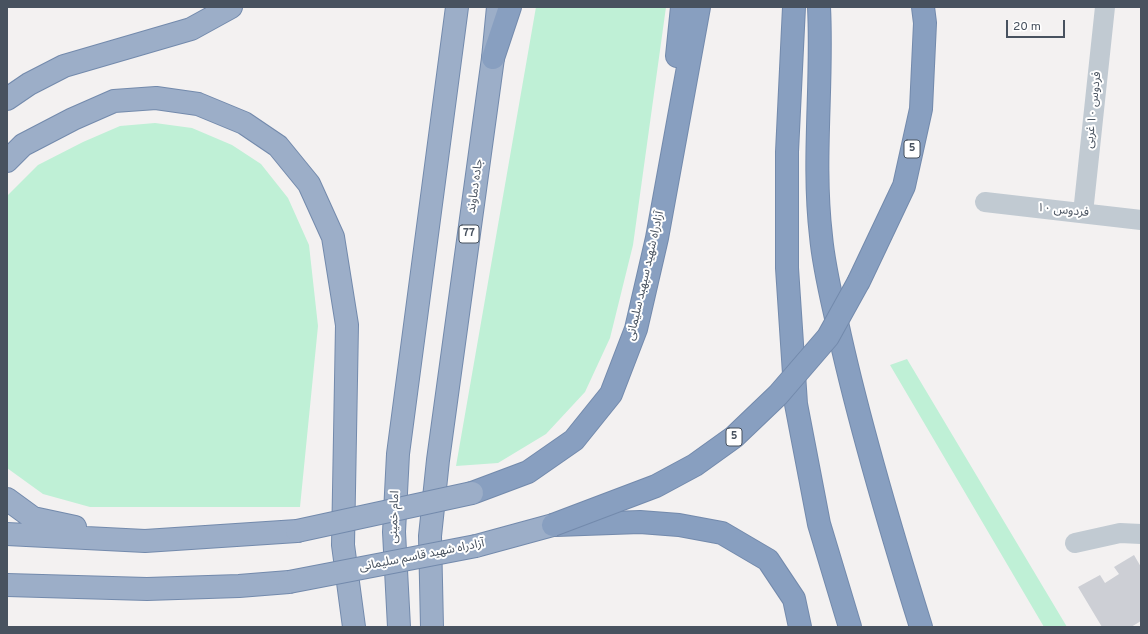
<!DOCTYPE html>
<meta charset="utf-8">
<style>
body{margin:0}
#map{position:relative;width:1148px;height:634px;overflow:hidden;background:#f3f1f1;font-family:Overpass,sans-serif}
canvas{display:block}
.frame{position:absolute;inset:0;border:8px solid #48525f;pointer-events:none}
.scale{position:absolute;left:1006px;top:20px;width:59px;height:18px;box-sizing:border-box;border:2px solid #48525f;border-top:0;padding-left:5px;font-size:12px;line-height:14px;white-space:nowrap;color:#48525f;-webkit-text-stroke:3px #fff;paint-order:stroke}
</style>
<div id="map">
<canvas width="1148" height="634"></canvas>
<div class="frame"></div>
<div class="scale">20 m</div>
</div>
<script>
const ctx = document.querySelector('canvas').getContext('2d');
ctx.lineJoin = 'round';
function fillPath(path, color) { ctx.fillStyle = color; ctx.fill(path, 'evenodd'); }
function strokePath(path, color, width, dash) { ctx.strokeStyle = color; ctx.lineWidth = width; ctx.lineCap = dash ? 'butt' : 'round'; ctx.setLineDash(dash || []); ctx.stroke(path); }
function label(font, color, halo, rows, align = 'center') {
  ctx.font = font + ' Overpass,"Noto Sans Arabic",sans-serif'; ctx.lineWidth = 4; ctx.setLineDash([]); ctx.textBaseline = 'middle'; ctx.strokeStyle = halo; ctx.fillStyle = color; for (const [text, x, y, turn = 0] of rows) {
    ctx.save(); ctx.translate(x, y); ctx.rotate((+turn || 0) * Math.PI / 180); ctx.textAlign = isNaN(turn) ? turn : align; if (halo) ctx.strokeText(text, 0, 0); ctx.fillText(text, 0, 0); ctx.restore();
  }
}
fillPath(new Path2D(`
 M536,7H666L633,245L610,338L585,392L546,434L498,463L456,466Z
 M155,123L192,128L232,145L261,164L288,198L309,245L318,326L300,507H90L43,494L7,468V196L38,165L83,142L120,126Z
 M907,359L1067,627H1044L890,365Z`), '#bff0d6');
fillPath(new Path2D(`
 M1134,555L1141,567V621L1131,627H1102L1078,587L1100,575L1105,583L1119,574L1114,567Z`), '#cdcfd5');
const trunk = new Path2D(`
 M7,99L29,84L64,66L191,29L231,7
 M7,161L23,145L73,119L114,101L156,98L198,104L244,123L278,146L309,184L333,237L347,325L343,545L354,627
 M7,499L33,518L75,527
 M7,534L145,541L297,531
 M476,546L553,525
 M7,585L147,589L239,586L289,582
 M399,627L394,532L398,454L457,7
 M432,627L430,536L438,460L493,58L498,7`);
const motorway = new Path2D(`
 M794,7L787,152V268L796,404L819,524L850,627
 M819,7C823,83 812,160 821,236C824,270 833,303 840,336C862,434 891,531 921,627
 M677,56L682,7
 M493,58L510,7
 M859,281L904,186L921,109L925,23L923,7
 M472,493L528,472L574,440L611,394L636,329L657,238L699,7
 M556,525L640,522L679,525L722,533L768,560L794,599L800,627`);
strokePath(trunk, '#738aac', 24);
strokePath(motorway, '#738aac', 24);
strokePath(new Path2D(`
 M985,202L1141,220
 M1083,213L1105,7
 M1075,543L1120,533L1141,534`), '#c1cad2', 20);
strokePath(trunk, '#9caec8', 22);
strokePath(motorway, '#889fc0', 22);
const trunkBridge = new Path2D(`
 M297,531L472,493
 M289,582L476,546`);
const motorwayBridge = new Path2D(`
 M553,525L656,486L695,465L734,437L778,395L828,337L859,281`);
strokePath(trunkBridge, '#738aac', 24, []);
strokePath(motorwayBridge, '#738aac', 24, []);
strokePath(trunkBridge, '#9caec8', 22);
strokePath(motorwayBridge, '#889fc0', 22);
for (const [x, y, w] of [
 [912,149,16],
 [469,234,20],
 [734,437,16]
]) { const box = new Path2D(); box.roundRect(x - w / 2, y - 9, w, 18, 3); ctx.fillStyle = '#fff'; ctx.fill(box); strokePath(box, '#48525f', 1); }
label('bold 11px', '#48525f', null, [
 ["5",912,149],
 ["77",469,234],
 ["5",734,437]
]);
label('12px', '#48525f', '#fff', [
 ["فردوس ۱۰ غربی",1094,110,-84],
 ["جاده دماوند",476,186,-82],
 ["فردوس ۱۰",1063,211,6],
 ["آزادراه شهید سپهبد سلیمانی",646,276,-77],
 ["امام خمینی",395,517,-88],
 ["آزادراه شهید قاسم سلیمانی",422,556,-11]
]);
</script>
